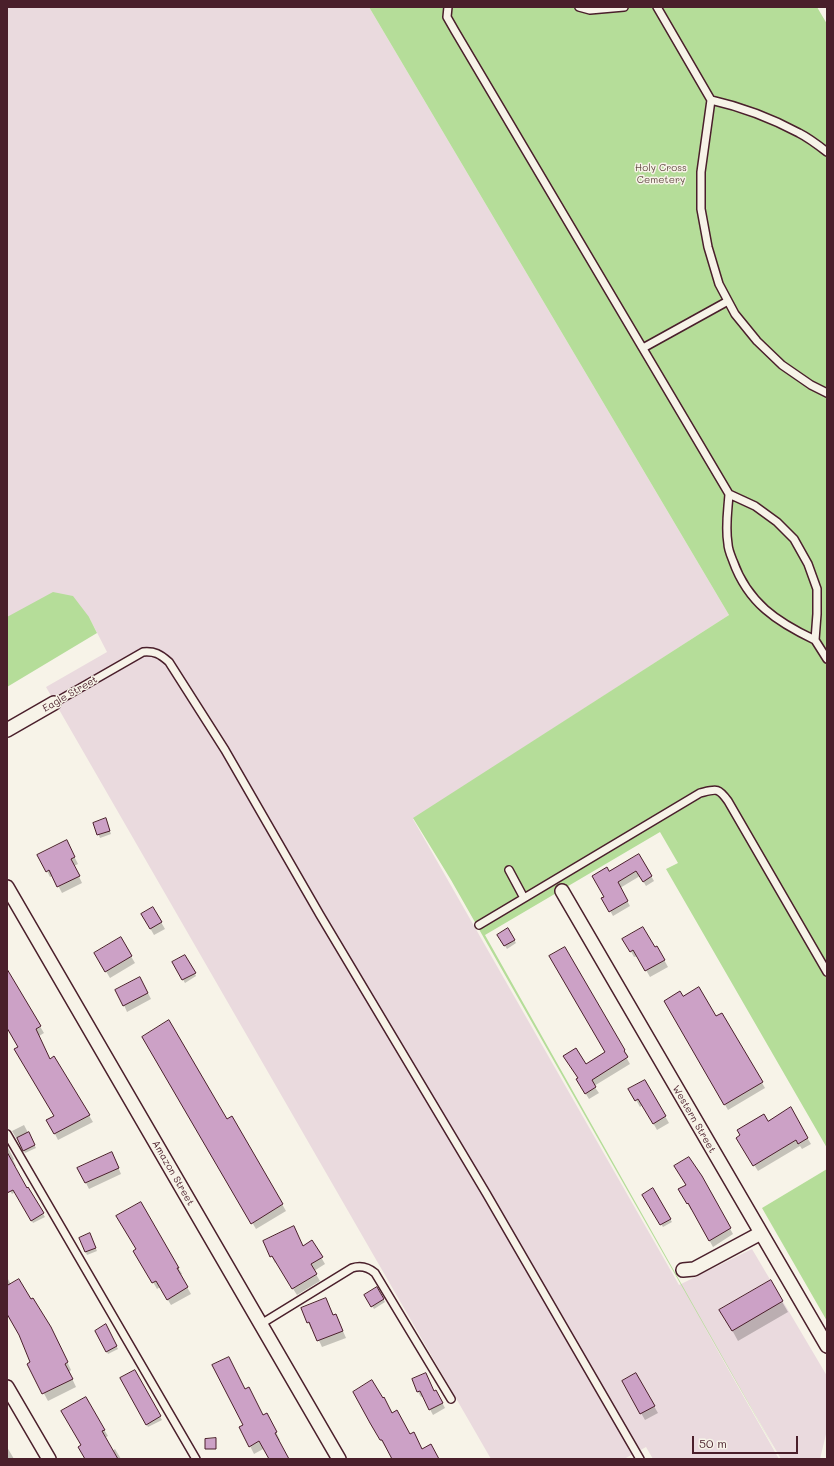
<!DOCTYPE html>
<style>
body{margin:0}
#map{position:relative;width:834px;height:1466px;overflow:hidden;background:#f7f3e8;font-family:Mali,sans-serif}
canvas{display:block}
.frame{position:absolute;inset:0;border:8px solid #4a1f2b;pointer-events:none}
.scale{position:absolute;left:692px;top:1436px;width:106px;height:18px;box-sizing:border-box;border:2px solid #4a1f2b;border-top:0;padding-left:5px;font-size:12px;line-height:14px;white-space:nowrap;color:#4a1f2b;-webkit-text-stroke:3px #f7f3e8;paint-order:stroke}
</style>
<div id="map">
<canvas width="834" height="1466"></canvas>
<div class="frame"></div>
<div class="scale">50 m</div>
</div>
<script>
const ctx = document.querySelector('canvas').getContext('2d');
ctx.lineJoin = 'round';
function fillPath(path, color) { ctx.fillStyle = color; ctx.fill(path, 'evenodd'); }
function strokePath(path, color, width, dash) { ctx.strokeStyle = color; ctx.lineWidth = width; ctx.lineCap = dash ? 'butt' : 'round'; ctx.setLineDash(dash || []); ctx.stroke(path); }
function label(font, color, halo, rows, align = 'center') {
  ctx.font = font + ' Mali,sans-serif'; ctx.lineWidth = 3; ctx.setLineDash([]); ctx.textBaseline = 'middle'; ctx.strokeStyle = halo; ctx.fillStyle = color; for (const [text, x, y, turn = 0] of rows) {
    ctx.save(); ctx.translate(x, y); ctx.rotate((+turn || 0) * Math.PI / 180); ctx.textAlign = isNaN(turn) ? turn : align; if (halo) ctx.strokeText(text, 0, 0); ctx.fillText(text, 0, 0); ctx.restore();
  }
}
fillPath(new Path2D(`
 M7,7H369L729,615L413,819L679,1285L752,1249L827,1376V1430L820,1459H781L702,1323L779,1459H653L646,1447L624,1459H491L46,687L107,652L89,617H7Z`), '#eadade');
fillPath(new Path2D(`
 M369,7H817L827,24V1148L666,869L678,863L660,832L485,935L780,1459L451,880L413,818L729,615Z
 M53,592L73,596L89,617L97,633L7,687V617Z
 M827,1169V1321L762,1208Z`), '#b5dd99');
fillPath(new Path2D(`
 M107,823L111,834L100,838L94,824Z
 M70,848L78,864L74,866L82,883L62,893L53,876L50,877L47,871Z
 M639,855L654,881L646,886L640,876L620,888L630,906L613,916L603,898L605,897L609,873Z
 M153,908L165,929L154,935L142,914Z
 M508,929L516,943L507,949L498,935Z
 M120,938L135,963L110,978L95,953Z
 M624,939L654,948L657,947L668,967L650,977L638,956L634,957Z
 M564,948L628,1056L626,1057L630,1064L594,1086L599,1093L589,1099L581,1086L586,1066L606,1053Z
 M185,956L196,976L185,983L173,963Z
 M7,976L11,978L44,1033L39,1036L50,1060L54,1057L93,1122L58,1140L48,1120L55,1116L7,1026Z
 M144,985L151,999L127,1012L124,1005Z
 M682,998L716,1018L722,1014L765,1088L728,1110L665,1001Z
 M143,1037L227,1120L232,1117L286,1211L256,1229Z
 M645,1081L669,1123L657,1130L643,1105L640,1107L630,1089Z
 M790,1109L811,1144L802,1149L800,1146L758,1171L737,1138L768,1122Z
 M24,1125L36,1148L25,1153L12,1131Z
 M7,1146L14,1159L13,1160L16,1166L14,1167L45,1217L33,1223L15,1192L12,1194L7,1185Z
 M115,1160L121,1174L89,1189L86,1183Z
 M701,1176L733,1234L713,1247L692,1209L691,1210L680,1190Z
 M652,1190L672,1222L663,1227L643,1195Z
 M140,1203L182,1274L180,1275L191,1294L171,1305L160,1287L157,1289L135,1251L137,1250Z
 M91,1237L97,1251L87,1255L80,1239Z
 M264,1241L303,1247L312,1242L325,1264L314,1271L320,1281L297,1295L276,1262L275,1263Z
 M7,1277L11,1285L30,1300L55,1336L71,1370L69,1372L76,1387L48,1401L28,1364L32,1362L21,1336L8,1315L7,1316Z
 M770,1281L788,1312L738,1341L721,1310Z
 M377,1288L385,1302L374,1309L365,1295Z
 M326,1299L334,1316L336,1315L339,1322L346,1338L322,1347L313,1328L311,1329L308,1322Z
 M106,1326L118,1349L108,1354L96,1331Z
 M135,1371L162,1420L148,1427L121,1378Z
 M636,1375L658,1413L645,1420L623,1381Z
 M413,1380L434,1392L436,1391L445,1408L433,1415L423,1396L421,1397L418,1392Z
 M245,1390L263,1416L271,1422L280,1440L278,1441L287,1459H270L265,1448L254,1454L250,1446L244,1426Z
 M85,1399L108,1436L104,1438L112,1451L115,1449L121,1459H86L83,1446Z
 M370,1423L410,1435L422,1450L438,1459H393Z
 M7,1447L14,1459H7Z`), '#0003');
const building = new Path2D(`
 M106,818L110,831L97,835L93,823Z
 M67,840L75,857L71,859L80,876L57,887L49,870L46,872L37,855Z
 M639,854L652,876L643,882L636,871L618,882L628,901L609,912L601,898L604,897L592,876L607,867L609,871Z
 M153,907L162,922L150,929L141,914Z
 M643,927L655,947L657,946L665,960L645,971L633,950L630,952L622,939Z
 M508,928L515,940L504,946L497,935Z
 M121,937L132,956L105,972L94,953Z
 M565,947L625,1050L624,1051L628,1057L592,1080L596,1087L585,1094L576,1079L578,1078L563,1056L576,1048L586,1064L605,1052L549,956Z
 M185,955L196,973L182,980L172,962Z
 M7,969L41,1026L36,1029L50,1059L54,1056L90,1115L54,1134L46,1120L54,1116L14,1049L18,1047L7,1028Z
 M140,977L148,993L123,1006L115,990Z
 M699,987L716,1016L722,1013L763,1082L724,1105L664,1001L680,991L683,996Z
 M169,1020L227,1119L232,1116L283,1204L251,1224L142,1037Z
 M645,1080L666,1116L653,1124L638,1099L635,1101L628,1089Z
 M791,1107L808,1138L798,1144L796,1140L753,1166L736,1138L740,1135L737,1130L764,1114L768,1121Z
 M29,1132L35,1145L23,1151L17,1138Z
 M7,1152L27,1188L28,1187L44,1213L31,1221L13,1190L7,1193Z
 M112,1152L119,1168L85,1183L77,1168Z
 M689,1157L702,1176L731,1228L709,1241L688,1203L687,1204L678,1189L686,1185L674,1166Z
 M653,1188L671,1219L660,1225L642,1195Z
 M141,1202L179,1268H177L188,1287L167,1300L156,1281L152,1283L133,1251L136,1249L116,1216Z
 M294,1226L303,1246L312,1240L323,1257L311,1264L317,1274L292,1289L272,1256L270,1257L263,1241Z
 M90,1233L96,1248L85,1252L79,1238Z
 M19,1279L31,1299L33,1298L51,1327L68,1362L65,1364L73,1379L42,1394L27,1364L30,1362L19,1335L7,1314V1286Z
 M771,1280L783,1301L732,1331L719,1310Z
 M377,1287L384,1299L371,1307L364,1295Z
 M326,1298L333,1315L336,1314L343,1331L317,1341L309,1322L307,1323L301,1308Z
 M106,1324L117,1346L106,1352L95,1331Z
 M229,1357L245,1389L249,1387L263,1415L267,1413L277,1432L275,1433L289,1459H269L259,1441L249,1447L239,1427L243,1425L212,1365Z
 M135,1370L161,1416L146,1425L120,1378Z
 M426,1373L434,1391L436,1390L443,1403L429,1410L420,1391L417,1392L412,1379Z
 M636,1373L655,1406L640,1414L622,1381Z
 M372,1380L383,1398L384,1397L392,1413L397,1410L410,1434L414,1432L422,1449L431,1444L439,1459H392L382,1440H380L370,1423L353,1392Z
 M86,1397L105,1430L102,1431L118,1459H85L78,1447L81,1445L61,1411Z
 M216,1438V1449H205V1439Z`);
fillPath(building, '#cca1c6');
strokePath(building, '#4a1f2b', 1);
const lane = new Path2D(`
 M448,7L447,17L455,31L729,494L755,506L777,522L794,539L808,564L817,589V614L815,640L827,659
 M579,7L590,10L624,7
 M657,7L711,100L701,172V209L708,247L719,284L735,314L757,341L782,365L811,385L827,393
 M711,100C742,107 771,118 799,133C809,138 818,145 827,152
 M643,348L728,301
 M729,494C728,510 725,527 728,544C728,549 731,556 733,561C748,603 777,622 815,640
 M54,703L143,652C155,651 160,654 169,662L225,750L320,915L486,1193L640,1459
 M509,870L524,898
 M479,925L700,793C716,789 718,787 728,801L827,972
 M7,1134L196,1459
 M261,1324L352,1268C361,1265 368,1267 375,1273L451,1399`);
const street = new Path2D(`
 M7,730L54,703
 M7,887L339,1459
 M562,891L827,1346
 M683,1270L694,1269L761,1233
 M7,1387L49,1459`);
strokePath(lane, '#4a1f2b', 10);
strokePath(street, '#4a1f2b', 16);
strokePath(lane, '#f7f3e8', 7);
strokePath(street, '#f7f3e8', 13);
label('10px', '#654e46', '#f7f3e8', [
 ["Holy Cross",661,168],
 ["Cemetery",661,180]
]);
label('10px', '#4a1f2b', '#f7f3e8', [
 ["Eagle Street",70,694,-30],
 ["Western Street",694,1119,60],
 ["Amazon Street",173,1173,60]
]);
</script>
